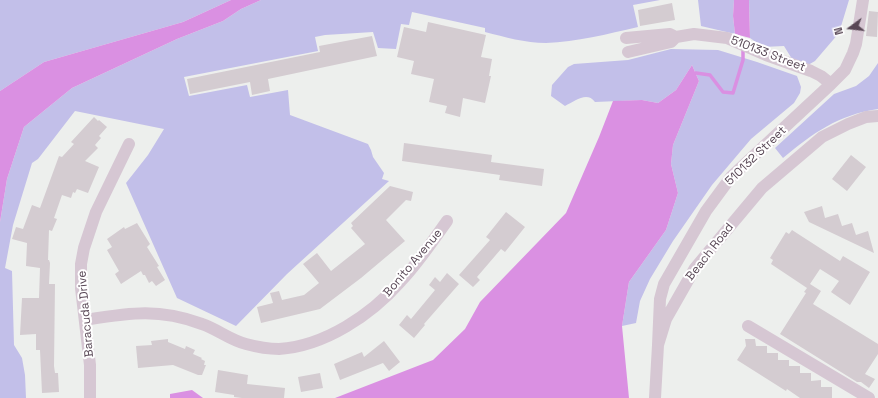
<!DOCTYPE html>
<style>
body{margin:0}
#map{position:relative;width:878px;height:398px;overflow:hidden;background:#edefed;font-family:"Space Grotesk",sans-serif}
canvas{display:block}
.north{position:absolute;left:830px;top:8px;width:40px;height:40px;-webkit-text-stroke:3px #fff;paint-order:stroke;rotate:255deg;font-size:11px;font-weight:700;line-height:16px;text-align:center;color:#584755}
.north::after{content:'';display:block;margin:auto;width:14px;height:18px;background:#584755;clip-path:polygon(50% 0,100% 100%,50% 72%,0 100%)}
</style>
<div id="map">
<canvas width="878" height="398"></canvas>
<div class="north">N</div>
</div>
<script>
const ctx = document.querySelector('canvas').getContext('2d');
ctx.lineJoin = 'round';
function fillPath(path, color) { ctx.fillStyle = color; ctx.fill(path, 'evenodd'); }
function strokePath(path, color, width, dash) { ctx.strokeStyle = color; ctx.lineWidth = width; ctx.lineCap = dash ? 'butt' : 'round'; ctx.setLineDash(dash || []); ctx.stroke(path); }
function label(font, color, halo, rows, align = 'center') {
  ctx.font = font + ' "Space Grotesk",sans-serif'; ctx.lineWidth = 4; ctx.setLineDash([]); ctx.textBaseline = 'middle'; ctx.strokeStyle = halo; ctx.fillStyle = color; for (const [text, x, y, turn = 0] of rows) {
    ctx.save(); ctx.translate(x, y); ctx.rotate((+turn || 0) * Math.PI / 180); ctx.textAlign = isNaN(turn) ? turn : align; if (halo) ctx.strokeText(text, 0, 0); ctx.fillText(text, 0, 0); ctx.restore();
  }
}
fillPath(new Path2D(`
 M0,0H231L183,22L44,62L0,91Z
 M261,0H660L633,5L638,27C607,34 577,42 546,43C525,43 505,37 485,32V28L412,12L409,25L401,24L396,49L378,48L373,32L325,35L315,37L318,51L184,77L189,96L247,85L250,97L288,90L290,115L368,144L371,150L373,157L384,173L382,179L389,181L287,274L236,326L177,298L126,183L148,155L164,129L75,111L38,159L32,163L13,225L5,268L12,271L14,345L22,358L25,375L26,398H0V222L7,179L24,127L72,88L177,39L223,21L241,9Z
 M698,0H734L733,16L735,34L701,26Z
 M749,0H849L839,33L815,61L808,65L792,59L784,46L763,47L750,38Z
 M671,49L718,50L757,62L797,76L801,87L800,93L794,103L751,139L712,185L673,241L650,279L640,301L636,323L622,326L629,282L666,230L678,193L671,164L673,145L699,81L692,65L676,90L658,103L642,100L595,102C587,91 575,101 565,106L551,96L552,85L568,67L574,64L628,60Z
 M878,63V109C838,115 813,133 783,158L775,148L834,94L856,86L869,76Z`), '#c2bfe9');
fillPath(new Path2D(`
 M231,0H261L241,9L223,21L177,39L72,88L24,127L7,179L0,222V91L44,62L183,22Z
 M734,0H749L750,38L735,34L733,16Z
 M692,65L699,81L673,145L671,164L678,193L666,230L629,282L622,326L629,398H335L433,360L465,329L480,302L566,213L599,137L613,101L642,100L658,103L676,90Z
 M192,390L203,398H170V394Z`), '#da90e2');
strokePath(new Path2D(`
 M696,73L710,75L723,92L733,93L743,60V48`), '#da90e2', 3.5);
fillPath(new Path2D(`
 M672,3L675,20L640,26L638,10Z
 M869,11L878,12L877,37L866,36Z
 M428,22L486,35L481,57L492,59L489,76H491L485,103L463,98L460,117L445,113L447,106L429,102L434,79L411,74L414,61L397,57L404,27L426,32Z
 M372,36L377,56L268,79L270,91L252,95L250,82L190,94L187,79L320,52L319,46Z
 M94,117L98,121L99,120L107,127L99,136L101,138L95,145L98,148L85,161L99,167L88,193L77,189L75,193L73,192L71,198L62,195L54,218L57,219L52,231L49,230L48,260H49L50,263L49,284H55L54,366L55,373H58L59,392L42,393L40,350H36V334L20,335L22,298H39L40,268L26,266L27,243L12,239L16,227L23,229L32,205L40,208L59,156L62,157L74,144L71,142Z
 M404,143L492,155L491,162L544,169L542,186L499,180L500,175L402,161Z
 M851,155L866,167L847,191L832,179Z
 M390,186L413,192L411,201L406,200L386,220L405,241L361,278L320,309L261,323L257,307L273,303L270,293L279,291L282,300L304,295L319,283L303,264L317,253L331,271L365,244L351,228L353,226L351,223Z
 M822,206L825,218L838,214L842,226L852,223L856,235L868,231L874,253L809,222L804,212Z
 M506,212L525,227L505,252L501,249L477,277L480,280L473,287L459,275L490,240L486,237Z
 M137,223L150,244L147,247L159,266L157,267L165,280L156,286L152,281L149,283L145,275H143L141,271L121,284L115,274L119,271L107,250L112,247L107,239L124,227L125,229Z
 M792,230L840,261L843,256L870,272L850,305L831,292L839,281L820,269L810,284L821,291L813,304L878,344V354L865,374L875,379L869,388L861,382H857L780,334L806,293L804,292L807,288L771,264L773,260L770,258L786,232L789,234Z
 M447,273L459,284L424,324L425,325L414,338L399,325L407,315L411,319L435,290L429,285L435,277L440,282Z
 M168,339V342L185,349L186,346L195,350L193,354L202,358L201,359L205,361L204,365H206L202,375H198L173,365L138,368L136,346L152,345L151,341Z
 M745,339H755L756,346H767V353H778V360H789V366H800V373H811V381L821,380V387H832V398H800L787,389L786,391L737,360L746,346Z
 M384,341L400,362L389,371L383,363L340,380L334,364L362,352L364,357Z
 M218,370L248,375L247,384L285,388L284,398H242L234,397V395L215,392Z
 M320,373L323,388L301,392L298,377Z`), '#d4ccd1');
strokePath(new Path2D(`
 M626,38L670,34L676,37L694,34L727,38L766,55L811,71L821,76L831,84
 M628,52L671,42L676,37
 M85,320C130,313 158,308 202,324C217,329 230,340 246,344C257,347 268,349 279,349C325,346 371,315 401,281C418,263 432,242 447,221
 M748,326L869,398
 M658,345L660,299L664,284L706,211L731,177L831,84L845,70L853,53L856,44L863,0
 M90,398V365L81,288V264L84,248L96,212L129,144
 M655,398L658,345L666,319L695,268L762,188L822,137L848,124L866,117L878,116`), '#d6c7d3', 12);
label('12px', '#584755', '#fff', [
 ["510133 Street",768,54,21],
 ["510132 Street",756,156,-44],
 ["Beach Road",710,252,-52],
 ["Bonito Avenue",413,263,-50],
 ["Baracuda Drive",86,314,-95]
]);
</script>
